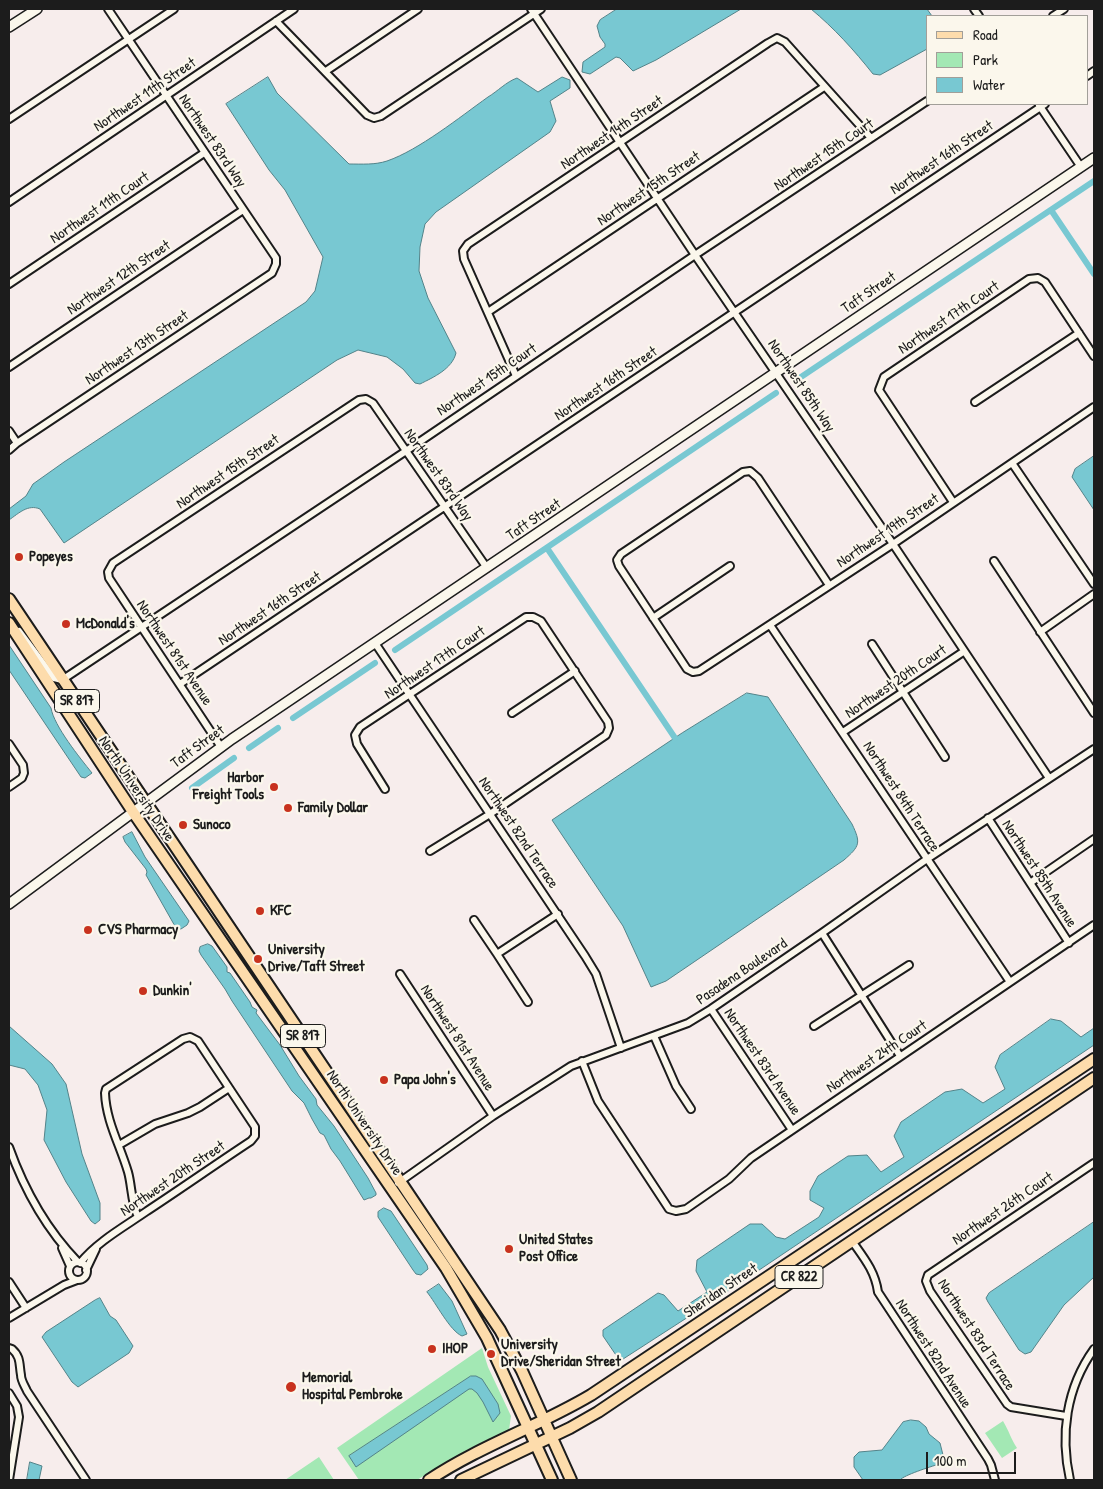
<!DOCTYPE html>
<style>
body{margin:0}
#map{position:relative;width:1103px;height:1489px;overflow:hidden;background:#f7edec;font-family:"Patrick Hand",sans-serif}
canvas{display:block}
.frame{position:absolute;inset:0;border:10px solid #1c1c1c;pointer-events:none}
.legend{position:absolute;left:926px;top:15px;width:162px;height:90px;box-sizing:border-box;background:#fbf7ec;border:1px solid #a29f99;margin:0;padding:6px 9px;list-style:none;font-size:15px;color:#1c1c1c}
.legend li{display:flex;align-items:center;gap:10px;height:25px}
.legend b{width:25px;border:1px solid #a29f99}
.scale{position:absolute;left:926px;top:1452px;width:90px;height:22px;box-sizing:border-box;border:2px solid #1c1c1c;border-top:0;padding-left:6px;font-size:15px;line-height:18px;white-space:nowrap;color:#1c1c1c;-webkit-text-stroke:4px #fbf7ec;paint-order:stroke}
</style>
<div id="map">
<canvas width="1103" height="1489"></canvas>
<div class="frame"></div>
<ul class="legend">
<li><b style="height:6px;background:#fddcac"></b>Road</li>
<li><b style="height:14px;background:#a3e8b4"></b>Park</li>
<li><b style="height:14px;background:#78c8d2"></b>Water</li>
</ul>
<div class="scale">100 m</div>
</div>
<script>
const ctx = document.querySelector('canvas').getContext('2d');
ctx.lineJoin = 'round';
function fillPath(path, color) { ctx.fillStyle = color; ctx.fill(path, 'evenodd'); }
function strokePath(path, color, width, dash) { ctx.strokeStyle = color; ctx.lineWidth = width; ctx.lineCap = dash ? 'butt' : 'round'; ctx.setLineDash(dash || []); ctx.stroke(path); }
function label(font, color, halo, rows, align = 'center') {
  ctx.font = font + ' "Patrick Hand",sans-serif'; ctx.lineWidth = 4.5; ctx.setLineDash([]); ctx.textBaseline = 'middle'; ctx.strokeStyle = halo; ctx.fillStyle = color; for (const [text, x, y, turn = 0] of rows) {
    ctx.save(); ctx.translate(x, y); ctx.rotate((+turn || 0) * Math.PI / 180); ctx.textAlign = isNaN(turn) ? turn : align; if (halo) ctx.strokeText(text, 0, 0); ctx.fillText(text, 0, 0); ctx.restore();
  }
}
fillPath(new Path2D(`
 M482,1348L488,1367L511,1416L509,1430L467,1450L417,1480H359L337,1448Z
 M1003,1421C1009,1431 1011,1439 1017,1448L1002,1458L985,1433Z
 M319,1457L334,1480H285Z`), '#a3e8b4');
const water = new Path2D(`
 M617,9H741L656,60L633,71L620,58L616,57L590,74L582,72L583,62L605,47V44L600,37L597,26L600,20Z
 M811,9H927L932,16H927V49L880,75L873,74C854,50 834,28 811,9Z
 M268,77L277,93L349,164C362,164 375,165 387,161C419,150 460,117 488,97C498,91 506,82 517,78L538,92L562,77L570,80V88L550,101L556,121L550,132L436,212L425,224L420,247L419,271L428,298L456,353C452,369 434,377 420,384L415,383L403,369L387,357L358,350L337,360L64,543L40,509C28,504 19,513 9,520V509L26,496L33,484L64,462L306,302L315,291L323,257L285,190L269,170L226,104Z
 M1094,456V510L1072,477L1075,469Z
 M9,645L51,708C54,726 80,758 92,773L85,778L81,777L9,670Z
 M747,693L768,697L852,824C861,843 860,846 844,860L666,981L651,987L623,926L552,820L682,733Z
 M132,832L145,857L189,921L187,925L181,929L176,928L146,875L147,872L146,869L125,842L123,837Z
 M208,944L212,946L227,967V972L230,973L250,1002L252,1007L257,1010L256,1013L280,1045L299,1076L316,1099L317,1105L334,1126L368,1178L376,1193V1195L371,1198H369L364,1200L340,1161L331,1149L324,1135L320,1133L312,1119L304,1103L292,1091L232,1001L225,989L201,955L199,951L200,947Z
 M1051,1019L1061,1021L1081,1037L1094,1028V1045L716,1299L620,1361L603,1336V1330L658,1293L664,1295L678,1311L707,1292L696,1271L697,1260L750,1224H762L776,1237L785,1239L819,1217L824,1208L810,1200V1191L818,1176L848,1156L867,1155L881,1172L904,1157L894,1136L901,1122L945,1092L962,1089L983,1103L1005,1089L995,1067L1000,1055Z
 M9,1026L52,1064L66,1084L82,1154L100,1203V1220L95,1224L91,1221L66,1182L44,1140L47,1110L38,1085L25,1069L9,1065Z
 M384,1208L391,1211L427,1265L428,1269L421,1275L416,1274L413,1270L378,1217V1212Z
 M1094,1222V1277L1064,1305L1031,1352L1025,1354L1019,1350L988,1302L986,1298L989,1293Z
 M439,1284L452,1301L467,1334L462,1336C450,1331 436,1303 427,1292Z
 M100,1298L110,1316L116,1320L133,1346L129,1353L78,1387L72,1382L42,1337L46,1332L95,1300Z
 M471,1376H476L482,1379L498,1404L500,1413L493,1422L483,1402L477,1393L472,1389H469L356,1467L349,1456Z
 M911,1420L919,1421L926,1427L929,1434L940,1443L943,1455L939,1464C930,1467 904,1475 900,1480H863L854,1467V1457L859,1452L882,1450L903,1422Z
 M30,1462L42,1466L39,1480H27Z`);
fillPath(water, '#78c8d2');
strokePath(water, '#538389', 1);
strokePath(new Path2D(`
 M1051,210L1094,274
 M798,379L1094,181
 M547,548L675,738
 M395,650L776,393
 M293,718L375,663
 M249,748L278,728
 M192,788L234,758`), '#78c8d2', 6);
const street = new Path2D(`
 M531,9L695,255L893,544L1049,778
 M974,9L979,16
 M1053,16L1064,9
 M276,21L367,115L374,118L381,116L541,9
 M326,71L418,9
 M1087,76L1094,71
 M1039,105L1081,167
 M9,119L174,9
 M9,202L294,9
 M9,284L204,153
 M488,312L824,87
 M9,367L243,210
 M516,376L464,259L463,251L468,244L768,43L777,38L785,42L871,138
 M975,402L1079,333
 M9,431L17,443
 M9,450L17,443L272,273L276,264V258L108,9
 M1012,463L1094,584
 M953,502L879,390L884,377L1029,279L1038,278L1045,282L1094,356
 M994,561L1094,713
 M829,585L758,478L750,471L743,472L621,554L617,560L619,566L687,669L693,672L699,671L893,544L1094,407
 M653,618L730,566
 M770,625L1010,982
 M19,631L54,678L62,680L406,451L695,255L927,101
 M1040,632L1094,594
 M375,643L585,956L596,974L621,1048
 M872,644L945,757
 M180,684L1045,104
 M512,713L575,671
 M843,732L963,652
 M9,744L23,765L24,773L22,778L9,787
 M221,747L109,578L108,572L113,563L359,400L366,399L373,403L487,568
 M385,789L357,744L355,735L360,727L526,617H533L541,621L608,722L609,728L606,735L490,814L430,851
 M988,818L1069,943
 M1030,883L1094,839
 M474,920L497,954L528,1002
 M822,933L900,1056
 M497,954L558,914
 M400,974L493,1116
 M711,1009L792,1130
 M814,1026L909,965
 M654,1036L676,1086L691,1109
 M582,1061L598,1101L669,1209L676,1211L686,1209L729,1179L751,1158L1094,925
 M119,1145L155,1124L188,1113L200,1107L229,1088
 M9,1147C24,1189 47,1230 78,1262
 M398,1183L493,1116L571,1066L688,1023L711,1009L822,933L927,859L1094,749
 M852,1241C864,1258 875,1271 878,1292L988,1459L991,1465L995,1480
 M62,1248L70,1266
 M69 1271a9 9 0 1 1 18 0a9 9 0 1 1-18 0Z
 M80,1263C98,1241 124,1227 147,1211C182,1188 216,1164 251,1141L255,1136V1127L198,1041L190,1037L183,1039L106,1089L105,1093C106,1121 120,1145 128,1172C132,1186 131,1203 138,1217
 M86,1270L96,1249
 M9,1282L26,1308
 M9,1318L64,1285L77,1280
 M9,1348L12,1349C21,1357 19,1364 21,1375C21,1381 25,1386 27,1391L86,1480
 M9,1393L17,1406L19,1417L9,1480
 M1066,1416L1011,1407L1007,1404L930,1291L926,1281L928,1275L934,1271L1094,1163
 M1070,1480C1060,1435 1066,1388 1094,1349`);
const secondary = new Path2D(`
 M9,27L37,9
 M9,904L232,739L1094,158`);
const primary = new Path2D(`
 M9,599L500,1330L522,1371L571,1480
 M9,623L133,812L446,1268L487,1338L552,1480
 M429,1480C480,1446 539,1426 591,1395L1094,1059
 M461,1480L570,1428L598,1412L1094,1078`);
strokePath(street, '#1c1c1c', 10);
strokePath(secondary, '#1c1c1c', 12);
strokePath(primary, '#1c1c1c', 14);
strokePath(street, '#fbf7ec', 6);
strokePath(secondary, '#fbf7ec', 9);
strokePath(primary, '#fddcac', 10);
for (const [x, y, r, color] of [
 [19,557,5,"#c8321e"],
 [66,624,5,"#c8321e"],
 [274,787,5,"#c8321e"],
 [288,808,5,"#c8321e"],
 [183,825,5,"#c8321e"],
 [260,911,5,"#c8321e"],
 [88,930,5,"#c8321e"],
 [258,959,5,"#c8321e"],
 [143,991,5,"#c8321e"],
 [384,1080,5,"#c8321e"],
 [509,1249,5,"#c8321e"],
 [432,1349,5,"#c8321e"],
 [491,1354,5,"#c8321e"],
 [291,1387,6,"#c8321e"]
]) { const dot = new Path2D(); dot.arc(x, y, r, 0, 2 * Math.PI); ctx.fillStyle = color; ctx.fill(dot); strokePath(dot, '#fbf7ec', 2); }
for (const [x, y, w] of [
 [77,701,45],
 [303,1036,45],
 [799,1277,48]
]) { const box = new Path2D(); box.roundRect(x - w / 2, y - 11.5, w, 23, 4); ctx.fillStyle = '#fbf7ec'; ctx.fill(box); strokePath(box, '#1c1c1c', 1); }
label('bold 14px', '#1c1c1c', null, [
 ["SR 817",77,701],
 ["SR 817",303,1036],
 ["CR 822",799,1277]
]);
label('15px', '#1c1c1c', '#fbf7ec', [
 ["Northwest 11th Street",145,95,-34],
 ["Northwest 14th Street",612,133,-34],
 ["Northwest 83rd Way",212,141,56],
 ["Northwest 15th Court",824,155,-34],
 ["Northwest 16th Street",942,158,-34],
 ["Northwest 15th Street",649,189,-34],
 ["Northwest 11th Court",100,208,-34],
 ["Northwest 12th Street",119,278,-34],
 ["Taft Street",869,293,-34],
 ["Northwest 17th Court",949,318,-34],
 ["Northwest 13th Street",137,348,-34],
 ["Northwest 15th Court",487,380,-34],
 ["Northwest 16th Street",606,384,-34],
 ["Northwest 85th Way",801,386,56],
 ["Northwest 15th Street",228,472,-34],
 ["Northwest 83rd Way",438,475,55],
 ["Taft Street",534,520,-34],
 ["Northwest 19th Street",888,531,-34],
 ["Northwest 16th Street",270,609,-34],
 ["Northwest 81st Avenue",174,653,56],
 ["Northwest 17th Court",435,663,-34],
 ["Northwest 20th Court",896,682,-34],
 ["Taft Street",198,747,-36],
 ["North University Drive",136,789,56],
 ["Northwest 84th Terrace",901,797,57],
 ["Northwest 82nd Terrace",518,833,56],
 ["Northwest 85th Avenue",1039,874,57],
 ["Pasadena Boulevard",742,972,-34],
 ["Northwest 81st Avenue",457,1038,57],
 ["Northwest 24th Court",877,1057,-34],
 ["Northwest 83rd Avenue",762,1062,56],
 ["North University Drive",364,1123,56],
 ["Northwest 20th Street",173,1179,-34],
 ["Northwest 26th Court",1003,1209,-34],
 ["Sheridan Street",721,1291,-34],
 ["Northwest 83rd Terrace",976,1335,57],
 ["Northwest 82nd Avenue",933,1354,57]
]);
label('bold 15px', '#1c1c1c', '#fbf7ec', [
 ["Popeyes",29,557],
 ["McDonald's",76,624],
 ["Harbor",264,778,"right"],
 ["Freight Tools",264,795,"right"],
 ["Family Dollar",298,808],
 ["Sunoco",193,825],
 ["KFC",270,911],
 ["CVS Pharmacy",98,930],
 ["University",268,950],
 ["Drive/Taft Street",268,967],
 ["Dunkin'",153,991],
 ["Papa John's",394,1080],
 ["United States",519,1240],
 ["Post Office",519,1257],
 ["University",501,1345],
 ["Drive/Sheridan Street",501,1362],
 ["IHOP",442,1349],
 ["Memorial",302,1378],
 ["Hospital Pembroke",302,1395]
], 'left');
</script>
